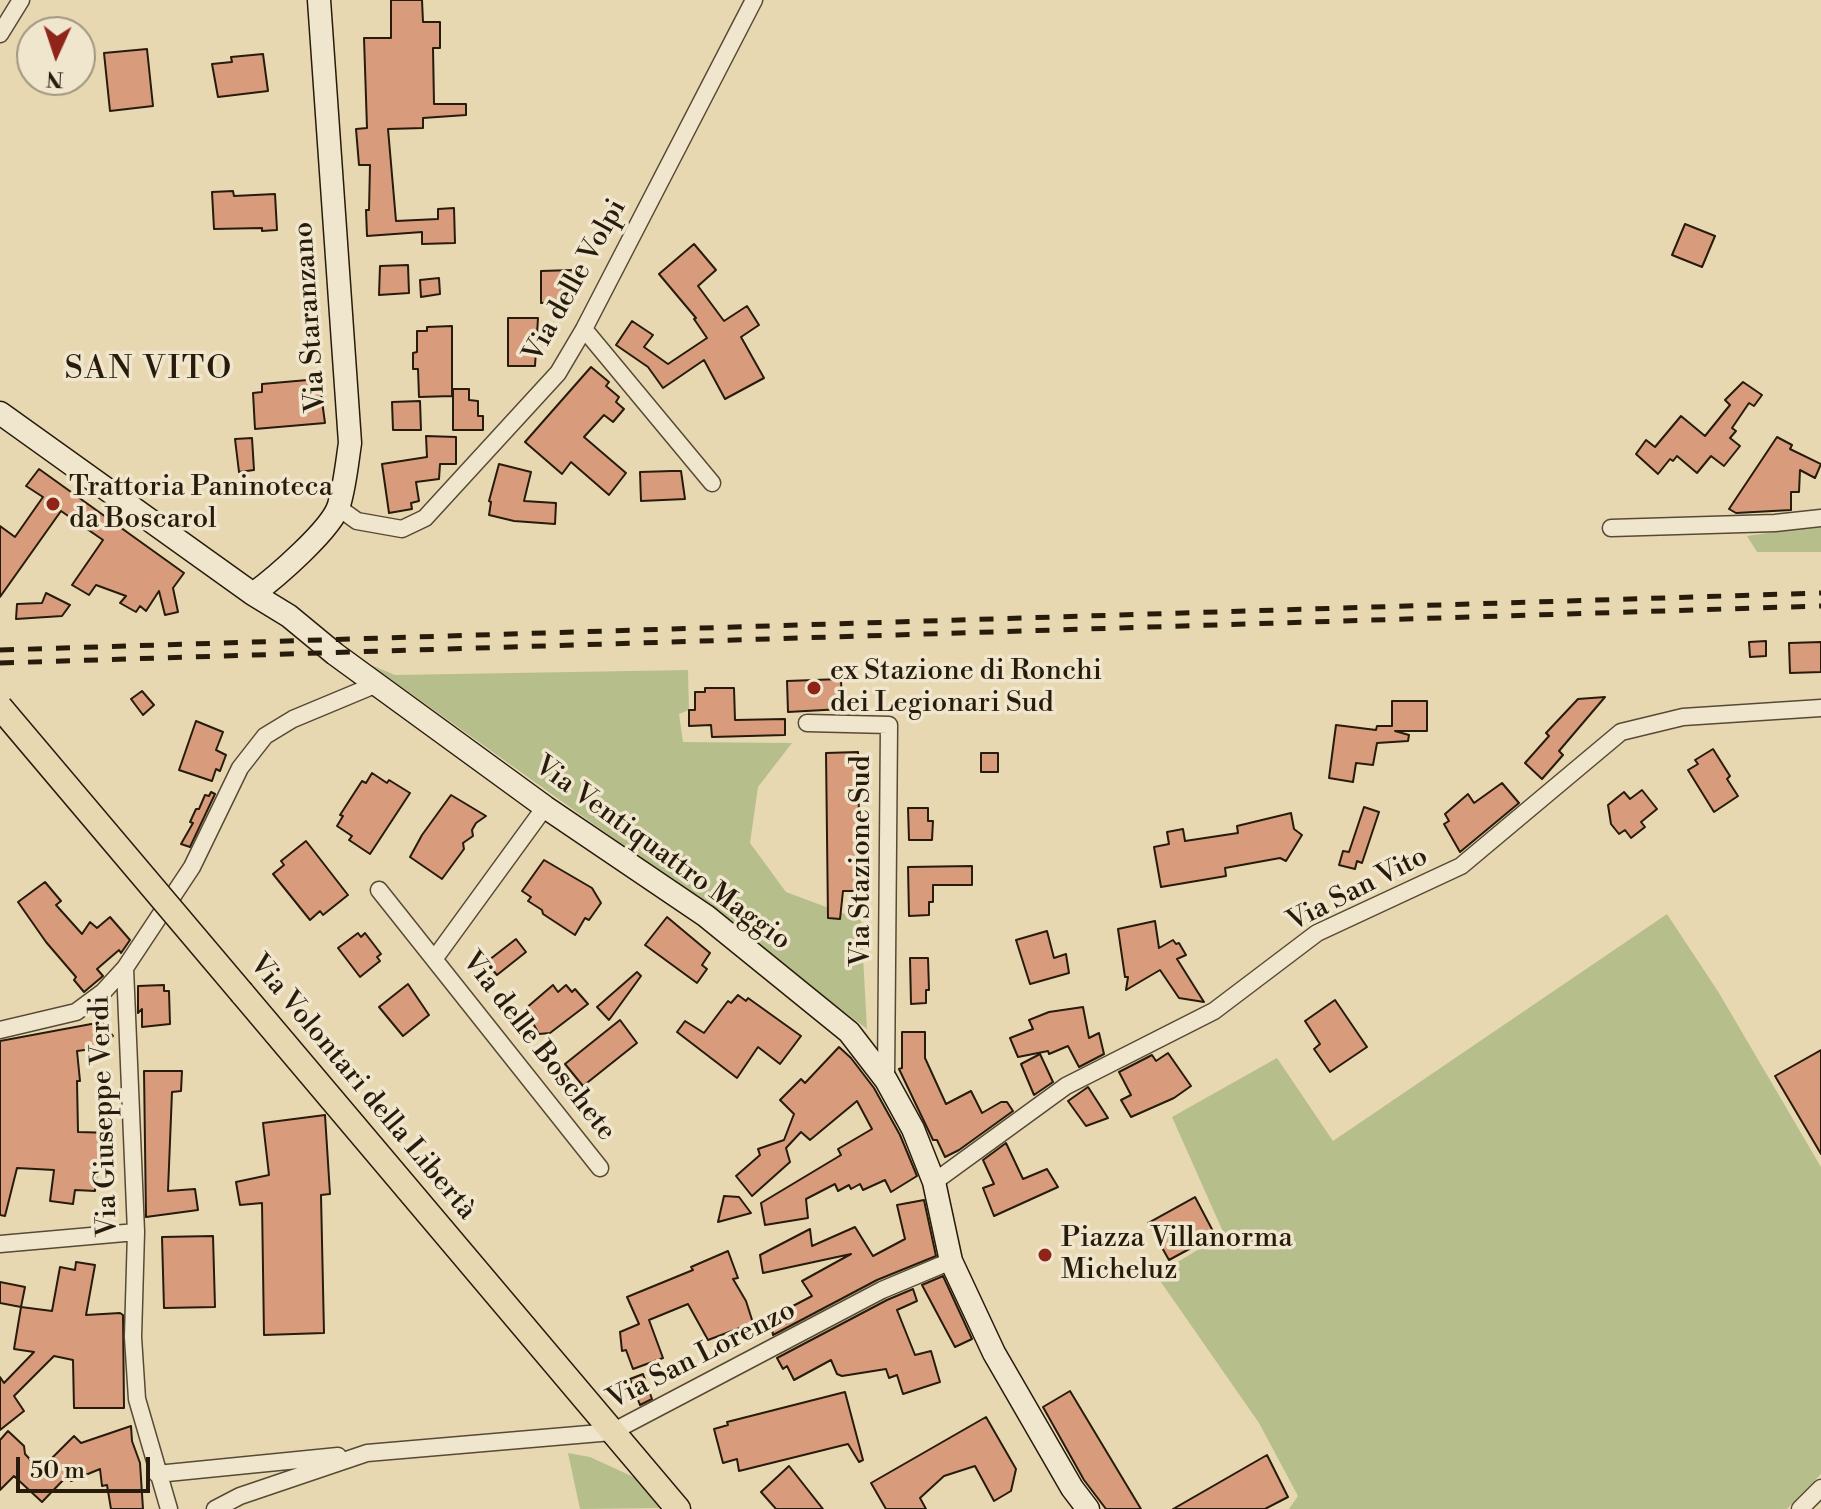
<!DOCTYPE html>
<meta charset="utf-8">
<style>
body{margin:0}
#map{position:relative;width:1821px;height:1509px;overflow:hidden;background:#e8d8b2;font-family:"Libre Bodoni",serif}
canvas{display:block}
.north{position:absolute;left:16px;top:16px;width:80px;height:80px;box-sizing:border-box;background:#f0e6cd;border:2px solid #a0957f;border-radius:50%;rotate:183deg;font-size:22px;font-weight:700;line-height:32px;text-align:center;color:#271b0b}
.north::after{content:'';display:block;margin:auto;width:28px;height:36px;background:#8f2418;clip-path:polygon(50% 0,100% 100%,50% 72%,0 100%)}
.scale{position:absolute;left:16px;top:1457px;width:134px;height:36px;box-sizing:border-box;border:4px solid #271b0b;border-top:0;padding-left:10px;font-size:24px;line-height:28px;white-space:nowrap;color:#271b0b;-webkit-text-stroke:6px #f0e6cd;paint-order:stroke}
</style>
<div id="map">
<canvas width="1821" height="1509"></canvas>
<div class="north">N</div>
<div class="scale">50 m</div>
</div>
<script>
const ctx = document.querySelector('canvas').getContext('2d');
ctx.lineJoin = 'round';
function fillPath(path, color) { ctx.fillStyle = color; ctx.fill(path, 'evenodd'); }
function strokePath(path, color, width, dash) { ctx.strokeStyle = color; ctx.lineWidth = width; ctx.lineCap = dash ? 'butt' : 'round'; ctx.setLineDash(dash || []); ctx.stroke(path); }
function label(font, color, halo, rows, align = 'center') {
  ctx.font = font + ' "Libre Bodoni",serif'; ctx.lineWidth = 7; ctx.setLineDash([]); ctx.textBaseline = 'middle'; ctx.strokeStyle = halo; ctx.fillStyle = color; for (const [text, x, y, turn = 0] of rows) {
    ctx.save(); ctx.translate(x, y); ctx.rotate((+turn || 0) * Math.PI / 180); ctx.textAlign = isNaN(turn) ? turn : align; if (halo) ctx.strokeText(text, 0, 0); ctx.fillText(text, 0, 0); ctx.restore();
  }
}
fillPath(new Path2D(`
 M1821,525V552H1757L1747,536Z
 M371,665L395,675L688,670L689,710L679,714L683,742L792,743L758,787L750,843L786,892L861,920L867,1029L641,858Z
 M1667,914L1719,993L1821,1167V1474L1787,1509H1289L1298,1496L1259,1423L1156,1275L1224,1234L1172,1117L1277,1058L1333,1141Z
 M568,1453L590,1457L640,1480L663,1508L580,1509Z`), '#b6bf8c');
const building = new Path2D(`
 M391,0H422L423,22H440V48H433L434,104H466V115L423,118V128L388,129L396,221L438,219V209L454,208L455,243L422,244V232L367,236L366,210H369L370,165H359L356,129L367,128L364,38H391Z
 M147,49L153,106L110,111L104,53Z
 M263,54L268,91L218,97L212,64L232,62L231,57Z
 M233,191L234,196L275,194L277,230L262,231V228L214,229L212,192Z
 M1685,224L1715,236L1702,267L1672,255Z
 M694,244L716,270L698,286L724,321L747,306L759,325L741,337L764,378L725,399L704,360L663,388L648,367L616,345L632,321L653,335L644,347L668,364L707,338L694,319L696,318L659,274Z
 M408,265L409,293L379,295L380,266Z
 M574,270V302L541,303V271Z
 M439,278L440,294L421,297L420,280Z
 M508,318H538L535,366H508Z
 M452,326V396L419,397L418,369H413V353L417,352V331H427V327Z
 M591,367L609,382L606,386L619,397L616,402L624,409L613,422L604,415L584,437L626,473L609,495L571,462L562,474L525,442Z
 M319,379L325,423L255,429L253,393L262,392V384Z
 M1743,382L1762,395L1754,406L1749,403L1732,428L1736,431L1730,438L1740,446L1724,466L1711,456L1697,473L1677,456L1673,461L1670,459L1658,474L1636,454L1646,440L1655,447L1681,416L1705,436L1730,405L1725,400Z
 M453,389H469V400L478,401V416H483V430H453Z
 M420,401L421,430H393L392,402Z
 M426,436L456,437V464H440L439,479L416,482L419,501L411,503L412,509L389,513L382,464L427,457Z
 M1777,437L1792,445L1790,449L1821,464L1815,478L1800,470L1799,492H1791V510L1736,513L1729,509Z
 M252,438L254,470L239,472L235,439Z
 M499,464L531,472L524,501L556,503L555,524L514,521L489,515L491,502L489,501Z
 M39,469L184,573L173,588L178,612L165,615L159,591L146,611L140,606L136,612L120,603L126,596L96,585L89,595L72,585L103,540L61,511L0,597V526L15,537L43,497L26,486Z
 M672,471H681L685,499L641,501L640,472Z
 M46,593L70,605L62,616L16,619L17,604L42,603Z
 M1766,641V656L1750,657L1749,642Z
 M1821,642V672L1790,673L1789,643Z
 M841,679L842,709L788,712L787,681Z
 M705,688H734L735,720L785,719V735L712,737L711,725L689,726V710H695V692H705Z
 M142,691L154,705L143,715L131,699Z
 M1605,697L1559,751L1563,755L1542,779L1525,763L1549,736L1546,733L1578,699Z
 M1392,701H1427V731H1395L1409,735L1408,741L1377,743L1373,765L1356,763L1353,782L1329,778L1336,725L1376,730L1377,726H1392Z
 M196,721L223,732L216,750L226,755L220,771L216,769L212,781L179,770Z
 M1713,749L1730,776L1727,779L1738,796L1714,812L1688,770L1698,764L1695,760Z
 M858,752L860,891H843L840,919L828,918L826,753Z
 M981,753H998V772H981Z
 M372,773L387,783L389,780L410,793L370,854L349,840L352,836L337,826L343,816L340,815L362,781L366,783Z
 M1502,783L1519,803L1460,852L1444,824L1449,821L1445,814L1468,794L1474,803Z
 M1642,790L1657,809L1641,822L1645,827L1631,838L1625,830L1619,834L1611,824L1608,805L1624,792L1630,799Z
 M211,792L215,794L190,847L181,844L193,823L190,822L196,809H199L205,795L209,796Z
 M451,795L486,816L476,823L472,830L473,836L463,843L464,849L442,879L410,857L422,835Z
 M1364,807L1379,812L1362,863L1357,861L1355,869L1339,865L1343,851L1349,852Z
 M908,808H928V821H933L932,840H909Z
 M1291,813L1294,829L1302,835L1286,861L1280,858L1225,868L1226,876L1161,887L1154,847L1169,844L1167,832L1183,829L1185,841L1238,833L1237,826Z
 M306,841L348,895L323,915L320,911L310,920L273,874L284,865L281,861Z
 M544,860L592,888L601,903L589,920L585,918L575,935L543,914L542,910L528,901L531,897L522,891Z
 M972,866V885H933V902H929V915L909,916L908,867Z
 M45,882L61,901L56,905L82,934L90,922L97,928L110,917L130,940L121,953L119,950L97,969L103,976L84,992L74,980L76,977L46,942L18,902Z
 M667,917L710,953L702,965L707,969L697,983L645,945Z
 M1155,921L1159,948L1173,940L1176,944L1179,943L1186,955L1177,959L1204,1002L1179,998L1160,970L1126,990L1128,977H1125L1118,929Z
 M1047,931L1054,958L1066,954L1069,973L1030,984L1016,940Z
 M358,933L361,937L365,933L381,954L377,957L380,961L360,977L338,948Z
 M516,939L526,952L497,975L489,966V960Z
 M910,958H928L929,990H926V1003L911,1004Z
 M637,972L641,976L609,1020L597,1007Z
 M408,984L429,1015L403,1036L379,1007Z
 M164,985V991H169L170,1024L142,1027V1009L138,1013V986Z
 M553,985L558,992L566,985L572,992L575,989L588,1004L550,1033L539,1034L525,1009Z
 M738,995L746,1001L748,998L801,1036L780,1064L758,1047L737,1078L677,1032L685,1021L704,1033L728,1001L731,1003Z
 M1335,1000L1367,1047L1330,1072L1314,1049L1320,1044L1305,1021Z
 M1083,1007L1089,1038L1099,1033L1104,1054L1079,1067L1068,1046L1049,1054L1048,1051L1018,1057L1010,1038L1033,1029L1029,1020L1049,1012Z
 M620,1020L637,1043L583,1086L565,1064Z
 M102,1022L113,1036L100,1048L77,1051L80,1081H77L78,1132L113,1133L111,1169H97L95,1191L75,1190L73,1204L50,1201L54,1170L17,1168L5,1216L0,1215V1041Z
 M902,1032H925V1058L946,1104L971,1091L982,1113L1001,1102H1007L1013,1111L959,1150L945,1157L937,1140H933L899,1069L902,1068Z
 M839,1047L851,1058L874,1088L900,1135L917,1176L891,1192L885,1180L863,1190L860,1184L851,1189L849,1185L838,1191L835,1184L806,1199L808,1218L765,1225L761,1203L841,1155L838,1149L872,1129L857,1101L810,1140L801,1132L786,1148L790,1162L752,1196L736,1176L760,1155L758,1149L784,1140L794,1114L780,1100L801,1079L805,1083Z
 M1821,1050V1154L1775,1076Z
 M1168,1053L1191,1086L1174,1098L1131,1117L1121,1100L1131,1095L1119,1072L1152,1055L1156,1061Z
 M1040,1054L1053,1082L1034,1095L1021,1064Z
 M144,1071H182L181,1091L172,1092L168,1191L195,1189L198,1210L146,1217Z
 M1088,1087L1108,1118L1086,1126L1068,1101Z
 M325,1115L330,1194L321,1195L324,1333L264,1335L262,1203L240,1205L236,1182L269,1175L263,1123Z
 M1006,1143L1023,1179L1047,1169L1058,1187L994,1216L983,1188L994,1184L983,1160Z
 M724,1196L739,1197L751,1213L718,1222Z
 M1195,1197L1215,1235L1169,1260L1148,1223Z
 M924,1200L936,1256L877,1280L773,1335L770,1318L812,1296L802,1281L851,1254L763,1273L760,1255L810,1229L812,1246L855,1227L873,1256L905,1239L897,1205Z
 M213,1236L215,1307L164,1308L162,1237Z
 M728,1251L738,1278L733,1279L746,1301L753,1323L708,1340L688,1304L649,1320L663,1358L633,1369L626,1350L622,1351L620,1332L639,1324L627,1297L693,1270L691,1267Z
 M76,1262L95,1265L86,1315L120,1313L123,1315L124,1408H74L73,1360L54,1356L14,1396L24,1411L0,1430V1377L4,1383L34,1352L14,1349L21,1307L52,1311L60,1267L75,1270Z
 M943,1276L972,1339L955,1347L922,1285Z
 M0,1282L25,1287L21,1307L0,1303Z
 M913,1289L917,1301L897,1310L915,1355L931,1351L940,1382L903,1394L897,1375L889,1378L886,1369L842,1376L837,1374L831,1360L794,1380L787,1366L783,1369L777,1358L887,1300Z
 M643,1374L652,1399L640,1405L630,1379Z
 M1070,1391L1141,1509H1106L1084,1480L1043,1407Z
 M845,1392L863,1460L859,1462L848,1444L739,1471L737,1459L723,1463L714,1429L728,1425L727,1422Z
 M986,1417L1016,1469L1011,1491L994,1501L975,1466L944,1476L920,1498L926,1509H886L871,1483Z
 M131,1426L132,1441L140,1463L143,1509H111L107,1485L102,1486L100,1469L71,1481L68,1475L42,1502L14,1476L0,1490V1440L8,1431L24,1446L25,1454L40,1470L74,1436L81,1443Z
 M1267,1455L1288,1497L1265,1509H1173Z
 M789,1466L823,1509H776L761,1492Z`);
fillPath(building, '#d89c7c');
strokePath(building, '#271b0b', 2);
const street = new Path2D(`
 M0,34L21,0
 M584,329L712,483
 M339,508L357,521L402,529L425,518L558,373L584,329L754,0
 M1611,528L1775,523L1821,518
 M807,723L889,725L886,1080
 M379,890L600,1168
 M435,958L545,807
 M0,1030L76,1012L103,992L125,968
 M934,1182L1066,1086L1214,1011L1317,933L1461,866L1621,732L1683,717L1821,708
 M0,1244L136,1232
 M157,1474L338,1456
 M169,1509L137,1399L133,1337L136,1232L125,968L192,867L240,768L265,736L293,719L377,684
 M215,1509L240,1496L367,1453L612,1432L882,1290L951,1261
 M1800,1509L1821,1488`);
const secondary = new Path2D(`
 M0,413L253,594L289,616L335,654L545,807L706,916L849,1032L886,1080L913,1129L934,1182L951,1261L994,1353L1072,1488L1088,1509
 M253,594C275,578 332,529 339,505C345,485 347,463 350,443L319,0`);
const primary = new Path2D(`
 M242,993L678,1509`);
strokePath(street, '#574a35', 19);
strokePath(secondary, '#271b0b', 25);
strokePath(primary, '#271b0b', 27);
strokePath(street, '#f0e6cd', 16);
strokePath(secondary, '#f0e6cd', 22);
strokePath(primary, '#e8d8b2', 24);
strokePath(new Path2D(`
 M0,650L1821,593
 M0,663L1821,606`), '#271b0b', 5, [14, 14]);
const primaryBridge = new Path2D(`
 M0,707L242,993`);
strokePath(primaryBridge, '#271b0b', 27, []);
strokePath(primaryBridge, '#e8d8b2', 24);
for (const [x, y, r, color] of [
 [53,504,8,"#8f2418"],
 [814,688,8,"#8f2418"],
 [1045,1255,8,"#8f2418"]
]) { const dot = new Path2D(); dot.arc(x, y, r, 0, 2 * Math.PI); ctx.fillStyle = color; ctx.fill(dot); strokePath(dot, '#f0e6cd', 3); }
label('28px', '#271b0b', '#f0e6cd', [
 ["Via delle Volpi",576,281,-61],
 ["Via Staranzano",311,317,-94],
 ["Via Ventiquattro Maggio",662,854,36],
 ["Via Stazione Sud",862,861,-90],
 ["Via San Vito",1358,890,-27],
 ["Via delle Boschete",538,1047,52],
 ["Via Volontari della Libertà",362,1088,50],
 ["Via Giuseppe Verdi",105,1116,-92],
 ["Via San Lorenzo",702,1356,-27]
]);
label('28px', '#271b0b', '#f0e6cd', [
 ["Trattoria Paninoteca",69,488],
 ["da Boscarol",69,520],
 ["ex Stazione di Ronchi",830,672],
 ["dei Legionari Sud",830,704],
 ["Piazza Villanorma",1061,1239],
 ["Micheluz",1061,1271]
], 'left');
ctx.letterSpacing = '2px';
label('32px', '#271b0b', '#f0e6cd', [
 ["SAN VITO",149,370]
]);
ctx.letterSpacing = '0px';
</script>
